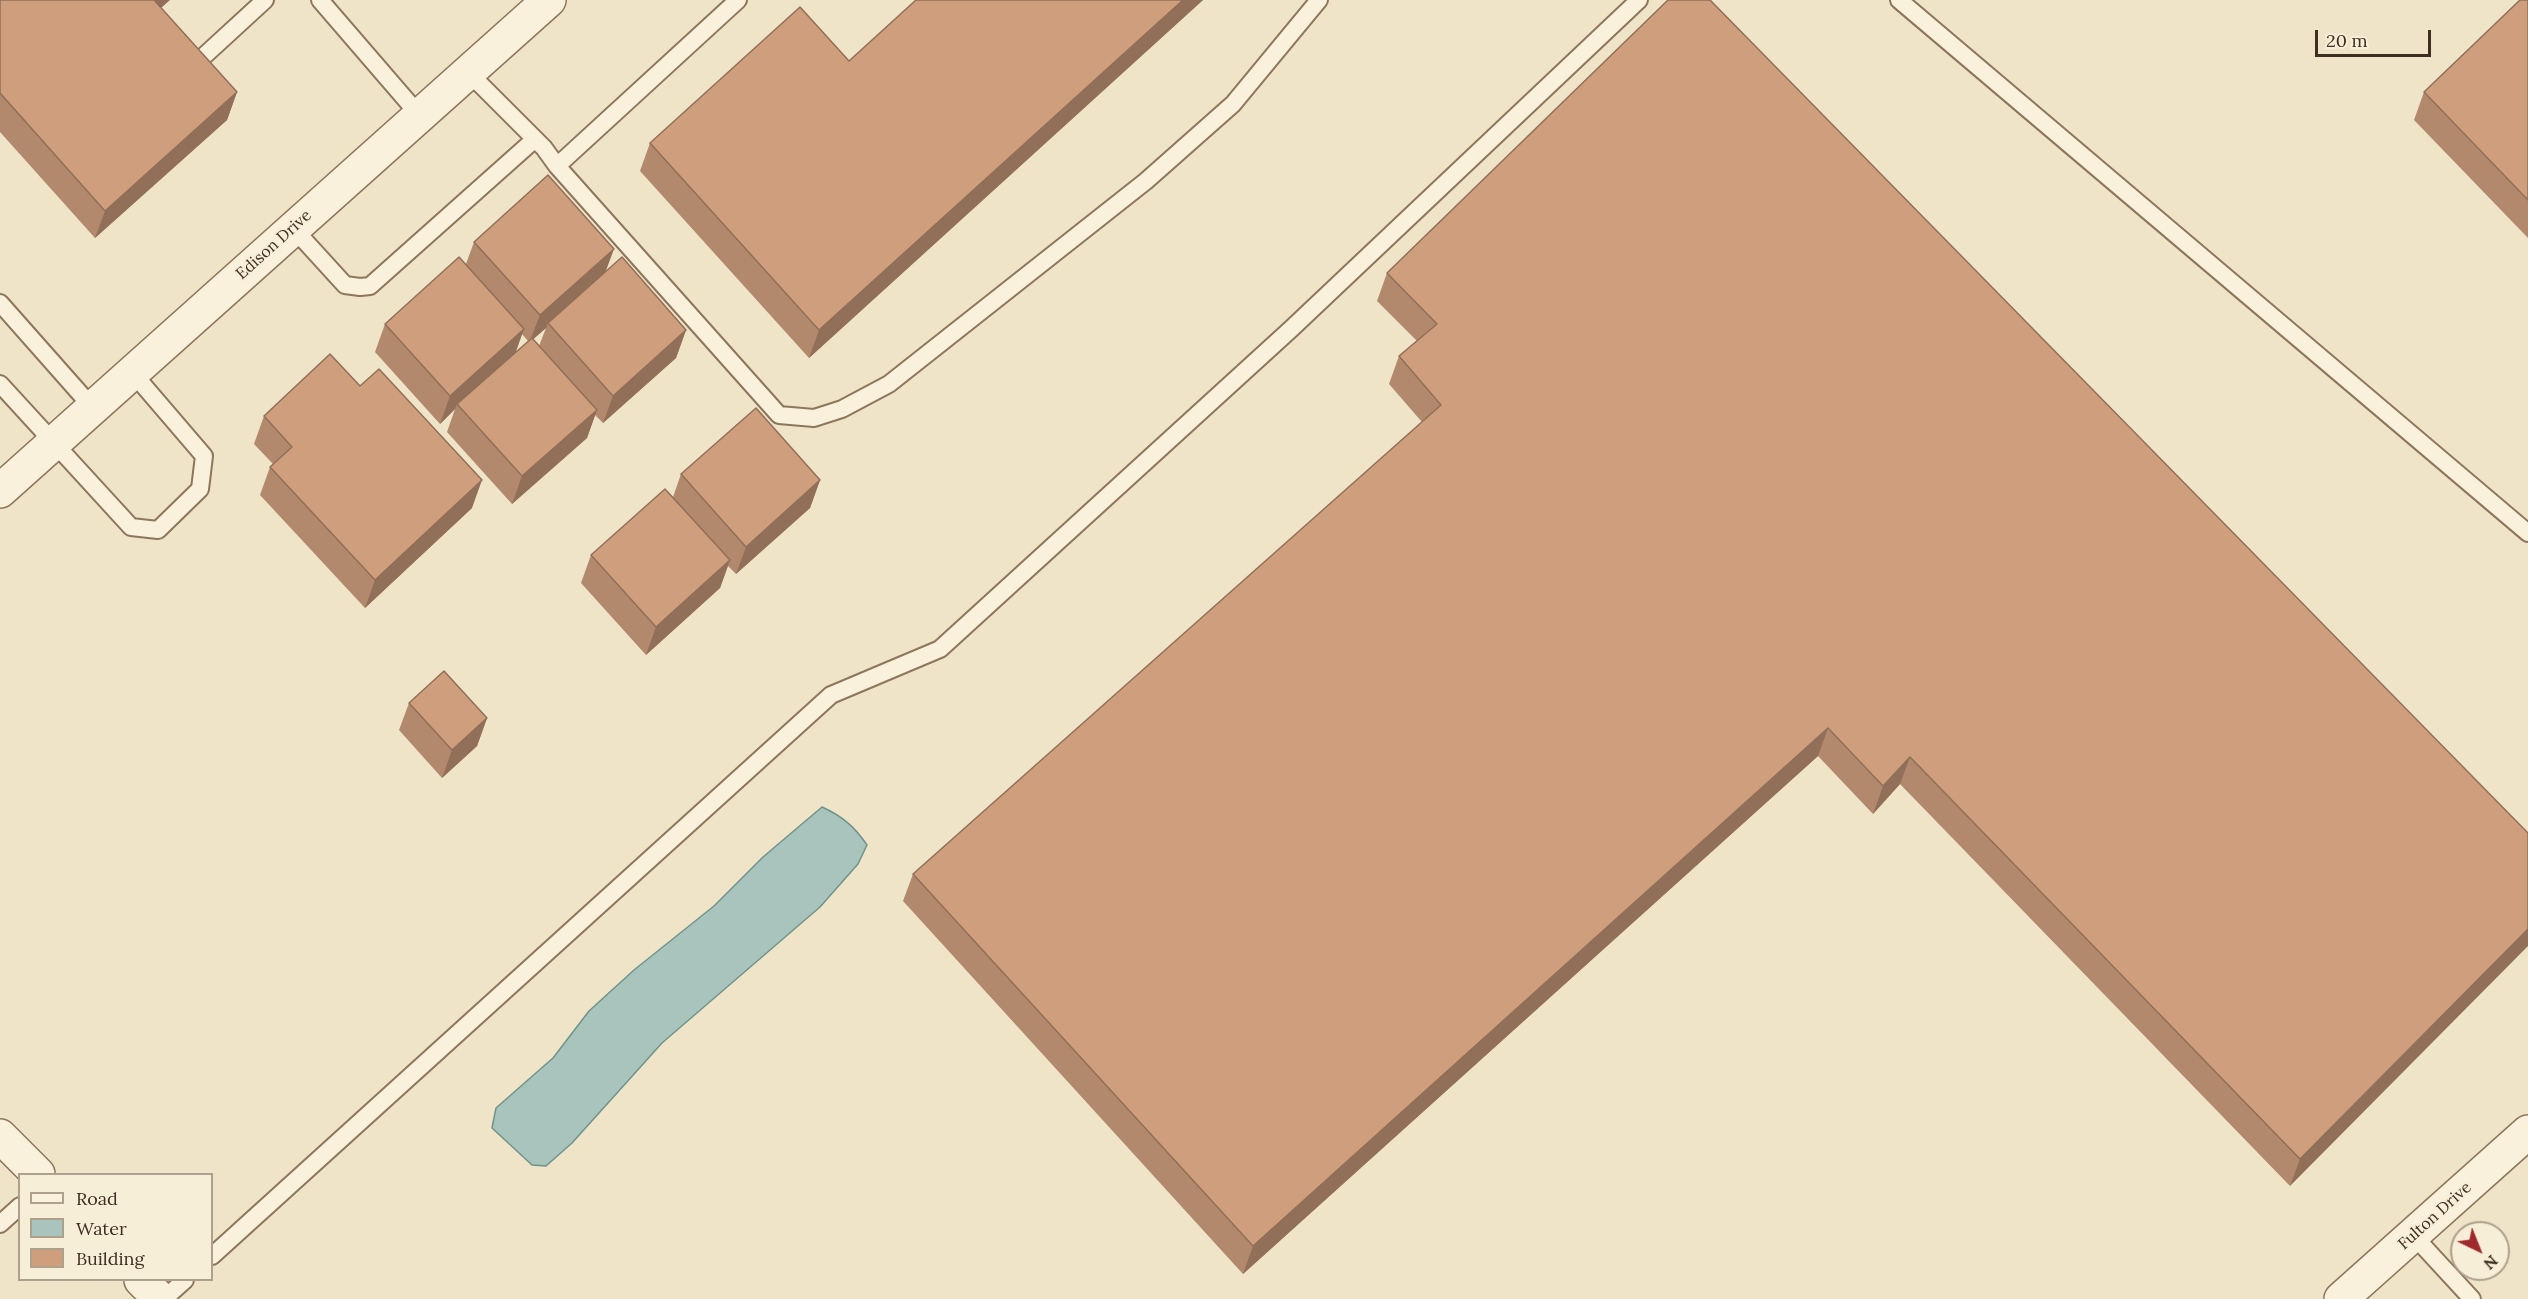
<!DOCTYPE html>
<style>
body{margin:0}
#map{position:relative;width:2528px;height:1299px;overflow:hidden;background:#f0e4c8;font-family:Lora,serif}
canvas{display:block}
.legend{position:absolute;left:18px;top:1173px;width:195px;height:108px;box-sizing:border-box;background:#f7eed8;border:2px solid #ada18e;margin:0;padding:8px 10px;list-style:none;font-size:18px;color:#3d2e20}
.legend li{display:flex;align-items:center;gap:12px;height:30px}
.legend b{width:30px;border:2px solid #ada18e}
.north{position:absolute;left:2450px;top:1221px;width:60px;height:60px;box-sizing:border-box;background:#f7eed8;border:2px solid #ada18e;border-radius:50%;rotate:137deg;font-size:16px;font-weight:700;line-height:24px;text-align:center;color:#3d2e20}
.north::after{content:'';display:block;margin:auto;width:21px;height:27px;background:#9e2a2b;clip-path:polygon(50% 0,100% 100%,50% 72%,0 100%)}
.scale{position:absolute;left:2315px;top:30px;width:116px;height:27px;box-sizing:border-box;border:3px solid #3d2e20;border-top:0;padding-left:8px;font-size:18px;line-height:21px;white-space:nowrap;color:#3d2e20;-webkit-text-stroke:4px #f7eed8;paint-order:stroke}
</style>
<div id="map">
<canvas width="2528" height="1299"></canvas>
<ul class="legend">
<li><b style="height:8px;background:#faf1dc"></b>Road</li>
<li><b style="height:16px;background:#a9c4bc"></b>Water</li>
<li><b style="height:16px;background:#cf9f7d"></b>Building</li>
</ul>
<div class="north">N</div>
<div class="scale">20 m</div>
</div>
<script>
const ctx = document.querySelector('canvas').getContext('2d');
ctx.lineJoin = 'round';
function fillPath(path, color) { ctx.fillStyle = color; ctx.fill(path, 'evenodd'); }
function strokePath(path, color, width, dash) { ctx.strokeStyle = color; ctx.lineWidth = width; ctx.lineCap = dash ? 'butt' : 'round'; ctx.setLineDash(dash || []); ctx.stroke(path); }
function label(font, color, halo, rows, align = 'center') {
  ctx.font = font + ' Lora,serif'; ctx.lineWidth = 4.5; ctx.setLineDash([]); ctx.textBaseline = 'middle'; ctx.strokeStyle = halo; ctx.fillStyle = color; for (const [text, x, y, turn = 0] of rows) {
    ctx.save(); ctx.translate(x, y); ctx.rotate((+turn || 0) * Math.PI / 180); ctx.textAlign = isNaN(turn) ? turn : align; if (halo) ctx.strokeText(text, 0, 0); ctx.fillText(text, 0, 0); ctx.restore();
  }
}
const water = new Path2D(`
 M822,807C842,816 855,827 867,845L858,864L820,907L662,1043L572,1143L546,1166L532,1165L492,1128L496,1108L553,1058L589,1011L634,970L714,906L763,857Z`);
fillPath(water, '#a9c4bc');
strokePath(water, '#6f938a', 1.5);
const lane = new Path2D(`
 M320,0L420,116
 M1899,0L2528,533
 M204,56L265,0
 M468,72L544,148L557,166L738,0
 M557,166L779,415L814,418L842,409L889,384L1146,181L1233,104L1319,0
 M293,228L345,285L360,287L370,286L535,139
 M0,303L92,407
 M0,384L131,527L158,530L200,489L204,456L132,372
 M0,1224L20,1206
 M2413,1235L2472,1299
 M212,1256L831,695L940,649L1291,329L1639,0
 M164,1299L185,1280`);
const street = new Path2D(`
 M0,491L549,0
 M0,1136L38,1174
 M141,1280L160,1299
 M2341,1299L2528,1132`);
strokePath(lane, '#8d765c', 20);
strokePath(street, '#8d765c', 36);
strokePath(lane, '#faf1dc', 16);
strokePath(street, '#faf1dc', 33);
fillPath(new Path2D(`
 M0,0L161,8L237,92L227,120L95,238L0,132Z
 M1203,0L809,358L640,171L650,143L849,61Z
 M2528,0V238L2414,120L2424,92Z
 M474,242L605,272L686,330L676,358L603,423L595,415L587,438L512,504L447,432L455,409L440,424L375,352L385,324L466,264ZM546,328L539,346L533,339ZM522,334L528,341L516,352Z
 M1387,273L2528,833L2290,1186L1900,784L1873,814L1818,756L1243,1274L903,901L913,874L1422,422L1389,384L1399,356L1417,341L1377,301Z
 M264,416L472,508L365,608L260,495L270,467L273,464L254,444Z
 M681,474L820,480L810,508L736,574L728,566L720,588L646,655L581,583L591,555L673,497Z
 M409,703L487,718L477,746L442,778L399,730Z`), '#b2896c');
fillPath(new Path2D(`
 M151,0H170L142,25Z
 M1183,0H1203L809,358L819,330Z
 M237,92L227,120L95,238L105,211Z
 M614,249L604,276L548,323L546,328L529,343L540,315Z
 M524,329L514,356L457,404L455,409L440,424L450,396Z
 M686,330L676,358L603,423L613,396Z
 M597,410L587,438L512,504L522,476Z
 M482,480L472,508L365,608L375,580Z
 M820,480L810,508L736,574L746,547Z
 M730,560L720,588L646,655L656,627Z
 M487,718L477,746L442,778L452,750Z
 M1828,728L1818,756L1243,1274L1253,1246Z
 M1910,757L1900,784L1873,814L1883,786Z
 M2528,929V946L2290,1186L2300,1159Z`), '#916f58');
const building = new Path2D(`
 M0,0H154L237,92L105,211L0,93Z
 M916,0H1183L819,330L650,143L800,7L849,61Z
 M1668,0H1710L2528,833V929L2300,1159L1910,757L1883,786L1828,728L1253,1246L913,874L1441,405L1399,356L1437,324L1387,273Z
 M2520,0H2528V200L2424,92Z
 M548,175L614,249L540,315L474,242Z
 M459,257L524,329L450,396L385,324Z
 M622,257L686,330L613,396L548,323Z
 M532,338L597,410L522,476L457,404Z
 M330,354L360,386L379,369L482,480L375,580L270,467L292,447L264,416Z
 M756,408L820,480L746,547L681,474Z
 M665,489L730,560L656,627L591,555Z
 M444,671L487,718L452,750L409,703Z`);
fillPath(building, '#cf9f7d');
strokePath(building, '#916f58', 1.5);
label('16px', '#3d2e20', '#f7eed8', [
 ["Edison Drive",274,245,-42],
 ["Fulton Drive",2435,1216,-42]
]);
</script>
